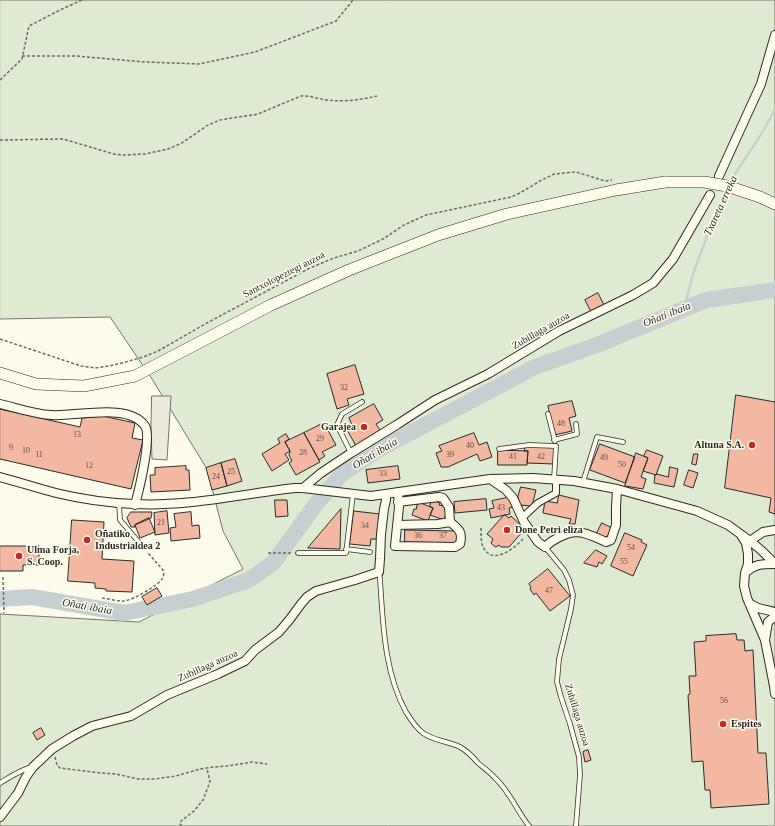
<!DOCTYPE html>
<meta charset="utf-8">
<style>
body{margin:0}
canvas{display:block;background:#fdfbea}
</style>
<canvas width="775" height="826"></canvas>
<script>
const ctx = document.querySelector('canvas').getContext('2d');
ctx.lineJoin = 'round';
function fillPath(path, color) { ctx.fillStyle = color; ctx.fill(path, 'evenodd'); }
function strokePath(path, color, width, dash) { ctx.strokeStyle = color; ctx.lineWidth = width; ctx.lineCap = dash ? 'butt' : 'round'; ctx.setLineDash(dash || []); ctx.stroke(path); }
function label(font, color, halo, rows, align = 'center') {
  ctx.font = font + ' Georgia,serif'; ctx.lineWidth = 3; ctx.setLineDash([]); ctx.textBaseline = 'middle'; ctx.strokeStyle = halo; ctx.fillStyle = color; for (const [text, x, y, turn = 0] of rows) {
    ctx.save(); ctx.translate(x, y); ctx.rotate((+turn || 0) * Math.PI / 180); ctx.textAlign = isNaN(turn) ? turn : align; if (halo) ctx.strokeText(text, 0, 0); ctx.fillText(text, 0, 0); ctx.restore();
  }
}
const green = new Path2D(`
 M0,0H775V826H0V614L139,622L243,569L223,531L207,469L152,379L110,317L0,319Z`);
fillPath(green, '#deebd1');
strokePath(green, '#74746e', 1);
const parking = new Path2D(`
 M152,396H171L167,460L152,459L151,426Z`);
fillPath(parking, '#eceadb');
strokePath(parking, '#74746e', 1);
strokePath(new Path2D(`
 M731,184L735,174L760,136L775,110
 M684,309L693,274L709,231L728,190`), '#c7d0d0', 2.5);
strokePath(new Path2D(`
 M0,599L32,597L124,613L193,599L249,580L273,563L316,504L343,473L378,450L535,367L597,345L706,300L775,290`), '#c7d0d0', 16);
const building = new Path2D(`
 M598,293L604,305L591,312L585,300Z
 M355,365L364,394L347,399L349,405L337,409L327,374Z
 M736,395L775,402V514L769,512L771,498L725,488Z
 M572,401L576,416L569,418L572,431L554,435L548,406Z
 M374,404L383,420L376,424L381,432L356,446L346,428L352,425L349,418Z
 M0,409L80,427L82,418L103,416L135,423L132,438L143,440L131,489L0,459Z
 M324,423L336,445L322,452L325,456L319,460L304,433Z
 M304,433L320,462L296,475L289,463L292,461L289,455L290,451L285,442Z
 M474,433L479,445L487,442L492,457L480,461L477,454L448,467H441L436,453L442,451L439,446Z
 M286,434L289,439L285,442L290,451L285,454L289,460L272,471L262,454L280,443L278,439Z
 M600,444L635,457L625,483L590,470Z
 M525,447H555L554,464L527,463L528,451H525Z
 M498,450L528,451L527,465H498Z
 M647,450L663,456L656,475L643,471L648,458L644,456Z
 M636,453L648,458L641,477L646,479L643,489L625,486Z
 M694,454H698L696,465L692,464Z
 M235,459L242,481L227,486L221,463Z
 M221,463L227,486L212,490L206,468Z
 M186,466V470H189L190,490L151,492L150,475H155V468Z
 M398,466L400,479L368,483L366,470Z
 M670,467L678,469L674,487L654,483L655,475L657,474L668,477Z
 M689,470L698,473L693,488L684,485Z
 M521,487L536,490L532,506L520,505L518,497Z
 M559,495L579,500L575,524H569L571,519L543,513L545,501L557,503Z
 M511,497L513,507L509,508L510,514L491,518L489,509L494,508L492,501Z
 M486,499L487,510L455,513L454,502Z
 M275,500H287L288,516L276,517Z
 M432,500L440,503L439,505L448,507L444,520L430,515L433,508L430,506Z
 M418,502L433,508L428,521L412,515L414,509H416Z
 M341,509L340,549L308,548Z
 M167,511L169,533L155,535L154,513Z
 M354,511L380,514L377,539H371L370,546L350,544Z
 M131,512H152L151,518L135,525V527H131L127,518Z
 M191,512L192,526L199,525L200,538L171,541L170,528L176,527L174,514Z
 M505,515L509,518L511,516L525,529L509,547H501L499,545L496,547L494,546L491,543L493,539L487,534L503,516Z
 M149,518L155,532L140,538L135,525Z
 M72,520L104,522L102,559L134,561L132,592L106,591V589L95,588V583L68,581Z
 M602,523L612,528L607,537L596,535Z
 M405,530L457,531L456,543L405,542Z
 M625,533L642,540L641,542L647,545L633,576L611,566Z
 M0,546H39V565H23V571H0Z
 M596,550L607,556L602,564L599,562L597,567L584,563Z
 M548,569L570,596L550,611L536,593L534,595L530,589L531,587L529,584Z
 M157,588L162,596L147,605L142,597Z
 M736,634L737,640H744L745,651L753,650L758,753H766L769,804L711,808L710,790H705L703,761L692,762L688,695L690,694L689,676H696L694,642L706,641V636Z
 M41,728L45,735L37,740L33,733Z
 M588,750L591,760L585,762L583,752Z`);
fillPath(building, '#f2b8a0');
strokePath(building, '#2b2b2b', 1);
const service = new Path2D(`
 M548,414L555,441
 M554,440L577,434L576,424
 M499,449L529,445L556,446L554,479
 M351,453L337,425L342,414L362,402
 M583,482L597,437L623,442
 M119,503L120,520L143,547
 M545,547L564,570L569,580L573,595L571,609L559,659L557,682L561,697L570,724L579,757L580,775L576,826
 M346,549L370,552
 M298,553H346L353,494
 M379,572L380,579C383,623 384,672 406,712C411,720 416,728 423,733C434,741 448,741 460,747C467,751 473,757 478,763C484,768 491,773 496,779C510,792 517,811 529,826
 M0,783C10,777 20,770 32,767`);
const pedestrian = new Path2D(`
 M522,518L538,503L556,493V484`);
const minor = new Path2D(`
 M719,176L761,84L775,35
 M0,404C17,408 34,414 51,415C76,417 129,402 145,426C152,438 139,490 135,505
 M0,477C19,482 37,488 56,493C81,499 109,503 134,504C188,507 241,494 295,488H303L371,496L490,479L533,478L574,481L617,489L697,511L728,525L750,541L761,550L775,564
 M490,479L506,490L513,498L524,522L538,542L545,547C552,540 565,533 576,532C586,532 597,538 606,542L611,540L616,525V507L617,489
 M303,488L321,473L351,453L398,424L435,400L488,374L559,331L633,295L653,283L673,259L710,195
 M398,502L439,497L443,498L449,507L450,522
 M397,525L438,524L450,522C459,529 463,532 460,544L455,547L395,546L399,507L398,492
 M741,535L746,543L748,554V564L745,573L744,586L747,598L765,640L774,686L775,694
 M750,541L763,532L775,530
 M745,573C755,564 761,564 774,564
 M749,603L758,608L775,612
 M765,640L768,622L775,616
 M0,817L18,793L26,777L33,767L52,749L73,736L92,726L131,716L167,695L218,674L245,661L255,650L279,632L290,619L301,604L307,597L316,591L355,580L379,572L380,559L381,534L384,509L386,500V494`);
const secondary = new Path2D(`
 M760,197L775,204
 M0,373L36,384L84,386L135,376L271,305L349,270L438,235L507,214L616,190L665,182`);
strokePath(service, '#2b2b2b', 5.5);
strokePath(pedestrian, '#2b2b2b', 8);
strokePath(minor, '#2b2b2b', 10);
strokePath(secondary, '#2b2b2b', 12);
strokePath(new Path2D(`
 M22,56H76L145,62L199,64L255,52L336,21L353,0
 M0,80L22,59L29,26L60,10L82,0
 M0,140L63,139L114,154L124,155L145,154L168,149L182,143L208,125L220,120L258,114L301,96C309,95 318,99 326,100C344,102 360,100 377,96
 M0,339L81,366L95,368L109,366L122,363L143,357L158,351L205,324L310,268L334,258L358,251L383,239L404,225L426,215L511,197L520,193L540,181L554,174L576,172L605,181L612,180
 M481,528C481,533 481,539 482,544C490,568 514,549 524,538
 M268,553H292
 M3,577L4,613
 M102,598C109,599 117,601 124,601C131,601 159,585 162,579C164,577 164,573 163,570L147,552
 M55,757L57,765L60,768L101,773L116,774L138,779H154L176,776L200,769L214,767L227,766L252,762L267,764
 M182,826L180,824L181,821L194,811L203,800L208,787L210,781L207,769`), '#6a6964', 1.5, [3, 2]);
strokePath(service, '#fdfbea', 4);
strokePath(pedestrian, '#fdfbea', 6);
strokePath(minor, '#fdfbea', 8);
strokePath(secondary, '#fdfbea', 11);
const secondaryBridge = new Path2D(`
 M665,182H704L727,186L760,197`);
strokePath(secondaryBridge, '#2b2b2b', 12, []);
strokePath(secondaryBridge, '#fdfbea', 11);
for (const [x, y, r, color] of [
 [364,427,4,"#c62828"],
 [752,445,4,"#c62828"],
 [507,530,4,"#c62828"],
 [87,540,4,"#c62828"],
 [19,556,4,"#c62828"],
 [723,724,4,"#c62828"]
]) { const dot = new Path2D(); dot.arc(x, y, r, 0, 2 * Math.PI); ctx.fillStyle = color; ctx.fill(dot); strokePath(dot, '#fdfbea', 1.5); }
label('8px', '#5d4e48', null, [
 ["32",344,388],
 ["48",561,424],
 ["13",77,435],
 ["29",320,439],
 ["40",470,446],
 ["9",11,448],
 ["10",26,451],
 ["28",303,453],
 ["11",39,455],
 ["39",450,455],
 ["41",513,457],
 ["42",541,457],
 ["49",604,458],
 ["50",622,465],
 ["12",89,466],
 ["25",231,472],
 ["33",383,474],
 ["24",216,477],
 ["43",501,508],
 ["21",161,523],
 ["34",365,526],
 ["36",418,536],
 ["37",443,536],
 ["54",631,548],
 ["55",624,562],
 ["47",549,591],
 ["56",724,701]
]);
label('10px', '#2b2b2b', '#fdfbea', [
 ["Santxolopeztegi auzoa",284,275,-27],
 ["Zubillaga auzoa",541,331,-30],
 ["Zubillaga auzoa",208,666,-24],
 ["Zubillaga auzoa",577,715,73]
]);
label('bold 10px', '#2b2b2b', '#fdfbea', [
 ["Garajea",356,427,"right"],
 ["Altuna S.A.",744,445,"right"],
 ["Done Petri eliza",515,530],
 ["Oñatiko",95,534],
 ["Industrialdea 2",95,546],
 ["Ulma Forja,",27,550],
 ["S. Coop.",27,562],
 ["Espites",731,724]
], 'left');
label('italic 11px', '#2b2b2b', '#fdfbea', [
 ["Txareta erreka",721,206,-65],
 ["Oñati ibaia",667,315,-22],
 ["Oñati ibaia",375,454,-31],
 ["Oñati ibaia",87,607,10]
]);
</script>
